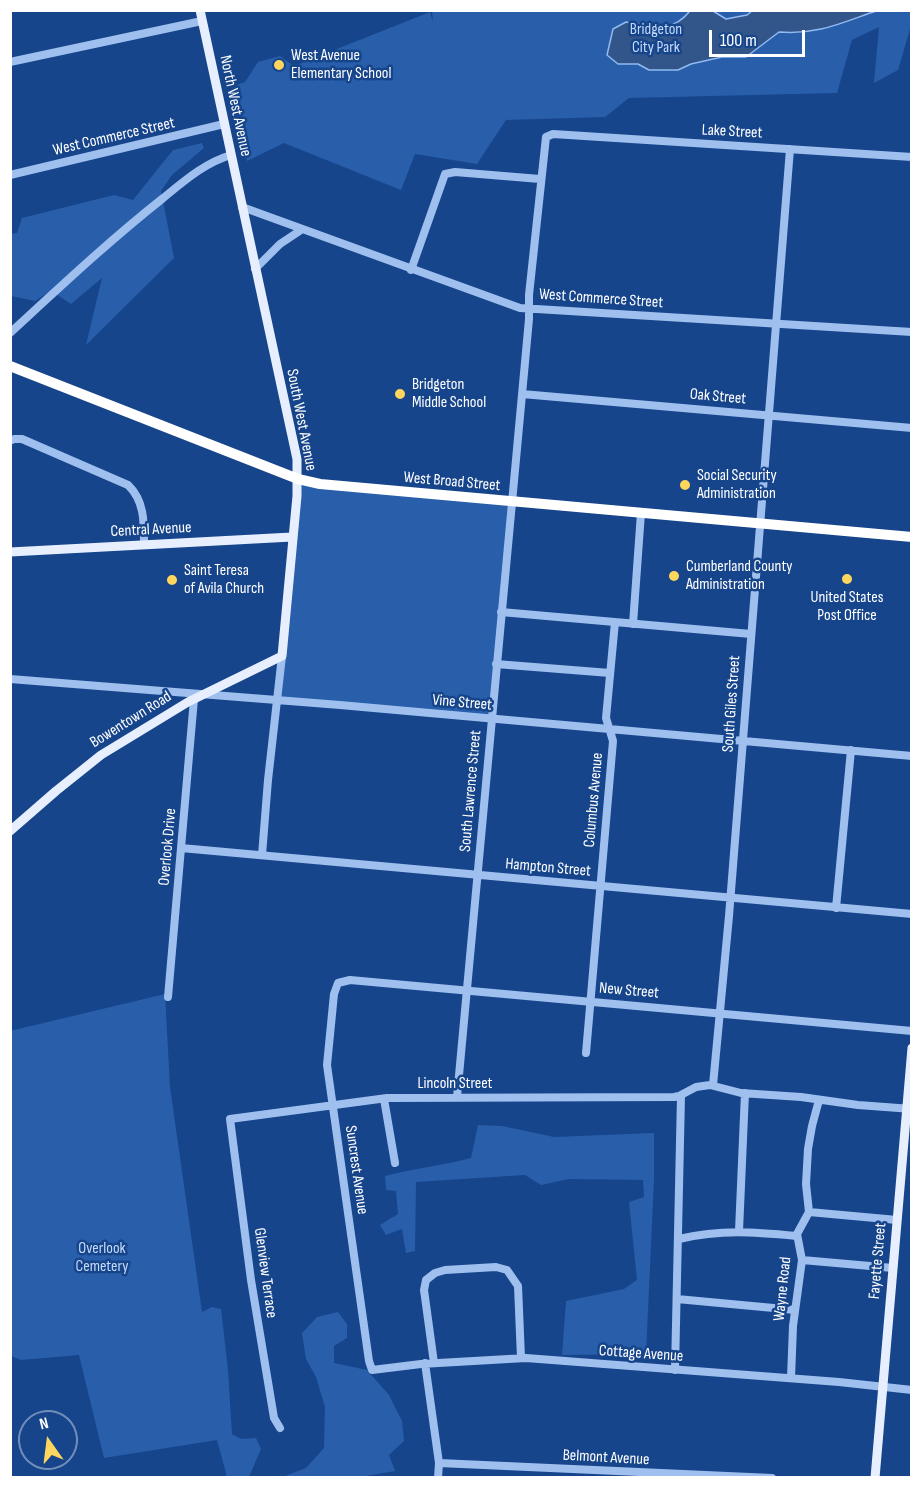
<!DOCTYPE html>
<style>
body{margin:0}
#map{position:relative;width:922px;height:1488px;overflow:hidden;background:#16458b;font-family:"Sofia Sans Condensed",sans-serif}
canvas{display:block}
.frame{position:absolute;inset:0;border:12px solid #fff;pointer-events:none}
.north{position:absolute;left:18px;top:1410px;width:60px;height:60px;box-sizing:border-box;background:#16458b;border:2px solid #738fb9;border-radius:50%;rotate:346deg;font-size:16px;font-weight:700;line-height:24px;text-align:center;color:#fff}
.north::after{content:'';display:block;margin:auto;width:21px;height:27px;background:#ffd65d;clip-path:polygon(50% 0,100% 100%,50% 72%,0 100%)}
.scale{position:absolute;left:709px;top:30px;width:96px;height:27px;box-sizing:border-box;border:3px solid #fff;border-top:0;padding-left:8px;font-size:18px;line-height:21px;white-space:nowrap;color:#fff;-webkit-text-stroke:4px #16458b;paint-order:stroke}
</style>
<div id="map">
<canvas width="922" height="1488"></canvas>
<div class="frame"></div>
<div class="north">N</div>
<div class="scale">100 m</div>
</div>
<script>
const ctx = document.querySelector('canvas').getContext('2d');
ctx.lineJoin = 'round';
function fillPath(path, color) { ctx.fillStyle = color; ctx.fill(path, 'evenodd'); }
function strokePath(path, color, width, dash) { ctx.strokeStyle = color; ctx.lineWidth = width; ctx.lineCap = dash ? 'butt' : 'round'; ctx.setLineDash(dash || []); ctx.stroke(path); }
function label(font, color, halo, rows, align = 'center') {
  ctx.font = font + ' "Sofia Sans Condensed",sans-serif'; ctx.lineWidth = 5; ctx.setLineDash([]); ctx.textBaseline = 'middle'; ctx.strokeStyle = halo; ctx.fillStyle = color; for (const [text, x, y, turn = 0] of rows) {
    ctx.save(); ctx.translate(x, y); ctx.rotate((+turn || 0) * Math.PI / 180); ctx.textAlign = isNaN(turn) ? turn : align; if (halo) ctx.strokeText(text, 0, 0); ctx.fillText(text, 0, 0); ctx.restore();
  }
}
fillPath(new Path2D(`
 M432,11H911V29H910L898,70L874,83L879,27L852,40L837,93L629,98L605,117L506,120L477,164L415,154L401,190L284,143L247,161L231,87L245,82L258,62L280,56L294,66L430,12L433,22Z
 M202,143L204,148L172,175L161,191L174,258L86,345L102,278L71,304L51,291L35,301L11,296V234L17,233L22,218L114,195L133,200L173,150Z
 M298,479L511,502L491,719L277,700Z
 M165,994L170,1087L202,1312L212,1307L221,1309L228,1370L232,1434L241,1439L256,1438L261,1449L249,1477H227L217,1440L104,1458L79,1355L21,1360L11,1356L10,1031Z
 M478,1125L502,1126L554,1137L654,1133V1180L646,1354L562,1355L566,1301L624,1289L637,1280L629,1202L644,1197L643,1180L569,1179L541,1185L525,1175L416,1182L415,1251L406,1253L402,1229L386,1235L380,1225L398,1214L396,1191L386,1190L385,1176C414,1168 442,1166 471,1158Z
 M338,1312L347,1324V1338L334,1346V1363L367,1370L389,1395L402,1421L404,1441L389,1455L395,1471L360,1477L280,1478L306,1468L324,1448L325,1407L316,1377L306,1359L302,1333L317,1317Z`), '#285eaa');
const water = new Path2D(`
 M690,11H713L726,19L747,15L752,11H876C841,23 818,35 779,32L746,57H722L691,64L678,70H649L638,64H618L607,55L613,29L626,22C653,26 670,35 690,11Z`);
fillPath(water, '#33568a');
strokePath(water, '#91baf2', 1.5);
strokePath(new Path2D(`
 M10,62L202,21
 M10,175L224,124
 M242,207L520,308L912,332
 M255,269L280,244L301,230
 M411,270L445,174L455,172L540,179
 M10,333C60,287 109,241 162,199C183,182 204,163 231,155
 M522,394L912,428
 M10,441L14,439H22L128,485C145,501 144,524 144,545
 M501,612L751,634
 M633,624L641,513
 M496,664L610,673
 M10,679L340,705L912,756
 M181,848L912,914
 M262,855L268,780L282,656
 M836,908L851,750
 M168,997L194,699
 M912,1031L350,980L338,983L334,994L327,1065L369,1361L372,1370L421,1364L526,1358L839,1382L912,1390
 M586,1053L613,741L606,718L615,622
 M713,1085L729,916L790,149
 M457,1097L529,319V295L546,137L553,134L912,157
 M384,1099L395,1163
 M809,1212L897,1220
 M739,1231L745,1093
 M679,1239C721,1229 754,1232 797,1236
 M802,1260L893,1268
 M677,1299L795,1310
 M425,1363L439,1463L438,1478
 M434,1363L424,1290L426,1280L435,1273L445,1270L496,1267L507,1270L518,1286L521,1358
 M675,1370L681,1096
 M791,1378L793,1326L802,1260L797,1234L809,1212L806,1184L808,1149L812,1126L819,1100
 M280,1428L274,1418L251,1280L230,1119L387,1098L674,1097L679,1096L696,1087L710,1085L741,1093L801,1097L858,1105L912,1109
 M439,1463L772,1478`), '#9fc0ef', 8);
strokePath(new Path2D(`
 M10,552L292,537
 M10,831L56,791L101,755L188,702L282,656L297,496V459L200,10
 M875,1478L912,1048`), '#e7efff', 9);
strokePath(new Path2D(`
 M10,366L298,479L320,484L912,537`), '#fff', 10);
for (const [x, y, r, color] of [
 [279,65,6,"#ffd65d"],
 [400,394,6,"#ffd65d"],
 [685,485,6,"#ffd65d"],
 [674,576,6,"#ffd65d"],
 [847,579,6,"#ffd65d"],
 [172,580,6,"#ffd65d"]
]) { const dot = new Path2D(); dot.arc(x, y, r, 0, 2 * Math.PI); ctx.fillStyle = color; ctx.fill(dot); strokePath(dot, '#16458b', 2); }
label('16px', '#c5dbfb', '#16458b', [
 ["Bridgeton",656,30],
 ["City Park",656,48],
 ["Overlook",102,1249],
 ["Cemetery",102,1267]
]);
label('16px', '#fff', '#16458b', [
 ["West Avenue",291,56],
 ["Elementary School",291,74],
 ["Bridgeton",412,385],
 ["Middle School",412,403],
 ["Social Security",697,476],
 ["Administration",697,494],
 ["Cumberland County",686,567],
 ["Administration",686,585],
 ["Saint Teresa",184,571],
 ["of Avila Church",184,589],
 ["United States",847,598,"center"],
 ["Post Office",847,616,"center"]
], 'left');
label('16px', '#fff', '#16458b', [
 ["North West Avenue",235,106,78],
 ["Lake Street",732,132,3],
 ["West Commerce Street",114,137,-13],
 ["West Commerce Street",601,299,4],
 ["Oak Street",718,397,5],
 ["South West Avenue",301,420,79],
 ["West Broad Street",452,482,5],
 ["Central Avenue",151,530,-3],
 ["Vine Street",462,703,5],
 ["South Giles Street",732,704,-86],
 ["Bowentown Road",131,720,-32],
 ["South Lawrence Street",471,791,-85],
 ["Columbus Avenue",594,800,-85],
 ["Overlook Drive",168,847,-85],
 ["Hampton Street",548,868,5],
 ["New Street",629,991,5],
 ["Lincoln Street",455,1084],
 ["Suncrest Avenue",356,1170,82],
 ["Fayette Street",878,1261,-85],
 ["Glenview Terrace",265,1273,82],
 ["Wayne Road",783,1289,-84],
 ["Cottage Avenue",641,1354,4],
 ["Belmont Avenue",606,1458,3]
]);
</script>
